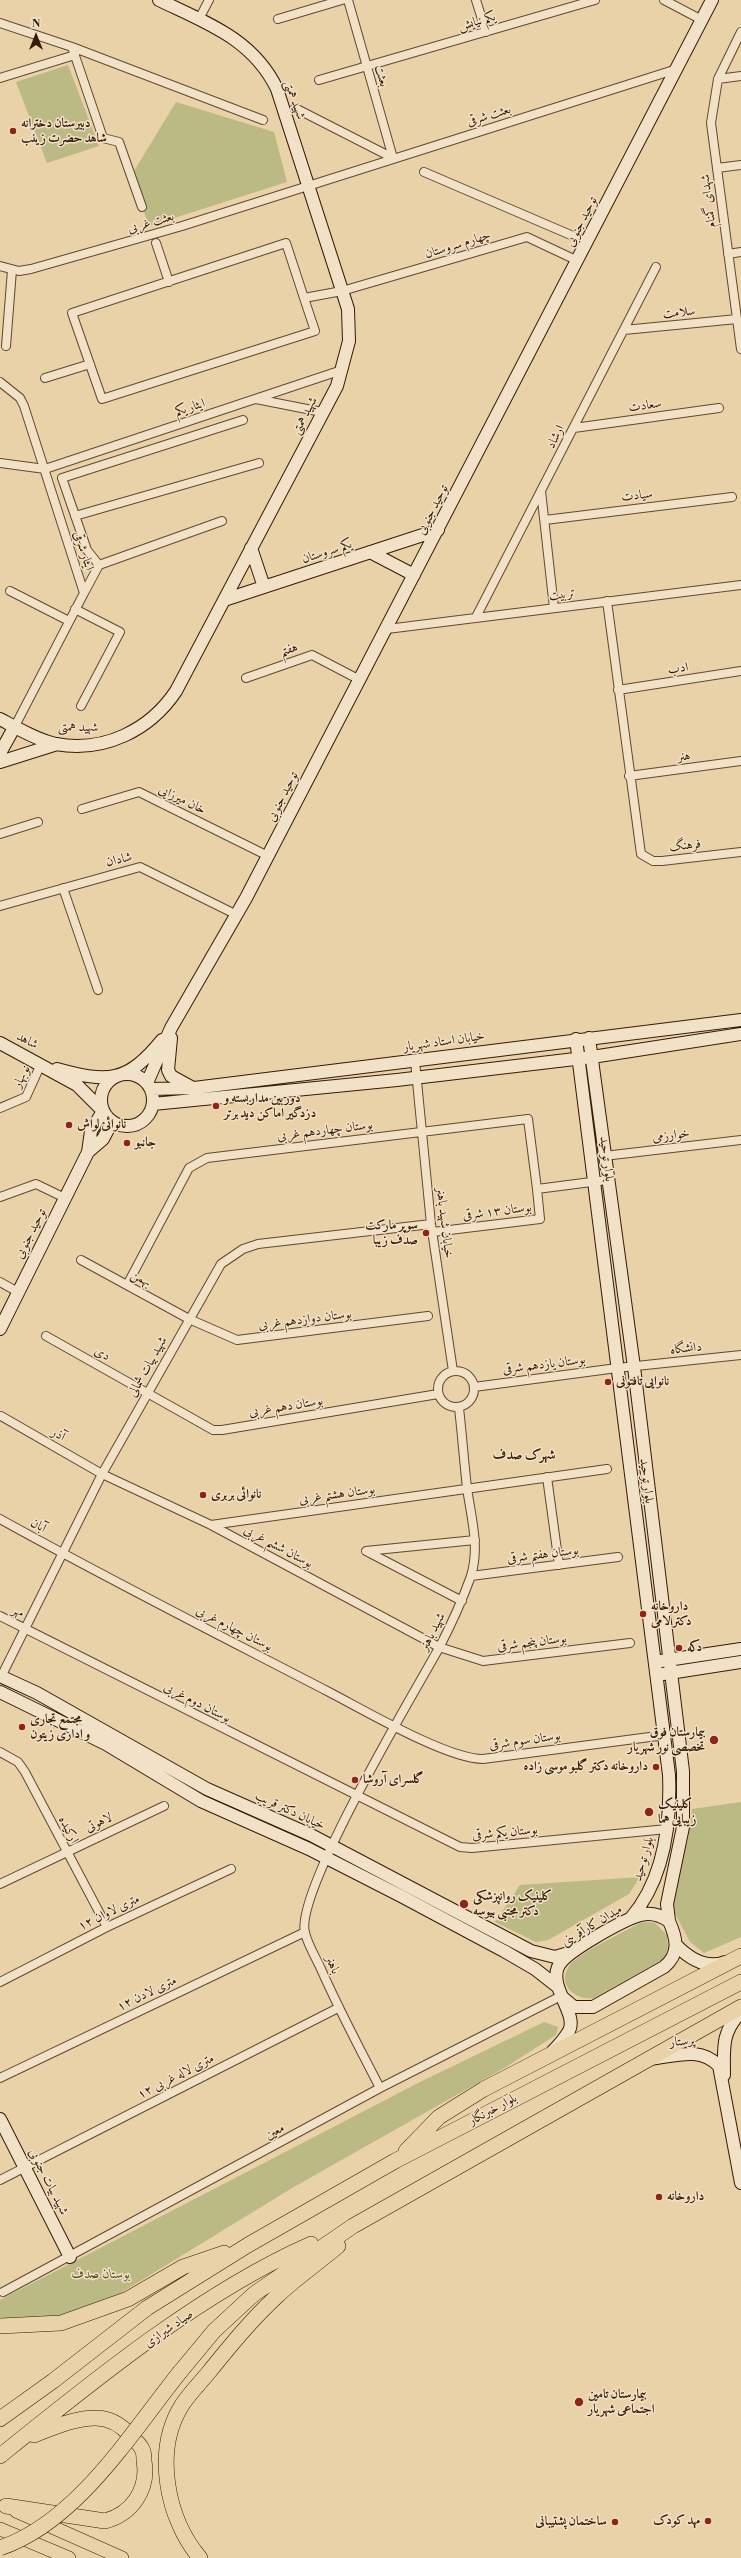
<!DOCTYPE html>
<meta charset="utf-8">
<style>
body{margin:0}
#map{position:relative;width:741px;height:2558px;overflow:hidden;background:#e9d1a8;font-family:"Libre Bodoni",serif}
canvas{display:block}
.north{position:absolute;left:16px;top:16px;width:40px;height:40px;-webkit-text-stroke:3px #f1e1c6;paint-order:stroke;rotate:0deg;font-size:11px;font-weight:700;line-height:16px;text-align:center;color:#361b07}
.north::after{content:'';display:block;margin:auto;width:14px;height:18px;background:#361b07;clip-path:polygon(50% 0,100% 100%,50% 72%,0 100%)}
</style>
<div id="map">
<canvas width="741" height="2558"></canvas>
<div class="north">N</div>
</div>
<script>
const ctx = document.querySelector('canvas').getContext('2d');
ctx.lineJoin = 'round';
function fillPath(path, color) { ctx.fillStyle = color; ctx.fill(path, 'evenodd'); }
function strokePath(path, color, width, dash) { ctx.strokeStyle = color; ctx.lineWidth = width; ctx.lineCap = dash ? 'butt' : 'round'; ctx.setLineDash(dash || []); ctx.stroke(path); }
function label(font, color, halo, rows, align = 'center') {
  ctx.font = font + ' "Libre Bodoni",Amiri,serif'; ctx.lineWidth = 3; ctx.setLineDash([]); ctx.textBaseline = 'middle'; ctx.strokeStyle = halo; ctx.fillStyle = color; for (const [text, x, y, turn = 0] of rows) {
    ctx.save(); ctx.translate(x, y); ctx.rotate((+turn || 0) * Math.PI / 180); ctx.textAlign = isNaN(turn) ? turn : align; if (halo) ctx.strokeText(text, 0, 0); ctx.fillText(text, 0, 0); ctx.restore();
  }
}
fillPath(new Path2D(`
 M68,65L99,146L47,163L16,82Z
 M176,102L274,132L287,182L149,226L131,176Z
 M741,1802V1937L704,1953L690,1942L671,1906L688,1839L692,1809Z
 M640,1877L629,1894L548,1940L536,1942L495,1922L520,1885Z
 M648,1922L655,1923L667,1935L668,1949L663,1959L594,1998C575,2001 557,1985 569,1966C575,1955 626,1931 640,1923Z
 M544,2022L558,2027L556,2035L506,2067L292,2188L111,2299L47,2320L0,2322V2300L420,2082Z`), '#bbba84');
const street = new Path2D(`
 M348,0L393,158
 M476,0L486,32
 M664,0L702,20
 M199,19L209,0
 M278,19L342,0
 M0,23L72,47L263,120
 M741,32L718,79L711,123L741,349
 M72,47L103,138L119,142L142,207
 M0,78L75,55
 M718,79L741,76
 M319,80L595,0
 M295,108L393,158
 M717,168L741,165
 M424,172L587,242
 M156,243L169,282
 M728,254L741,252
 M0,266L19,271L31,269L182,226L677,69
 M304,298L315,331L102,399L72,313L286,243L304,298L342,291L527,237L578,261
 M624,330L737,319
 M6,346L12,270
 M45,378L90,364
 M0,382L20,398L24,406L84,593L15,726
 M256,399L322,412
 M574,428L719,408
 M0,463L45,469L342,370
 M541,491L554,608
 M75,516L259,463
 M545,520L732,497
 M99,565L87,550L62,478L243,420
 M10,591L69,621
 M84,593L99,565L222,521
 M607,601L641,854L653,861H662L741,852
 M75,609L120,632L81,706
 M476,617L656,267
 M387,629L741,585
 M246,678L312,655L360,680
 M618,690L741,671
 M629,776L741,761
 M82,809L139,792L268,856
 M0,834L38,822
 M63,888L98,990
 M0,906L140,867L237,915
 M415,1061L431,1224L453,1371
 M0,1108L26,1097L41,1064
 M604,1156L741,1140
 M0,1197L36,1184L65,1198
 M433,1232L540,1219L537,1189
 M81,1260L189,1319L237,1340L428,1316
 M0,1282L18,1292
 M127,1285L189,1168L207,1158L528,1119L537,1189L607,1180
 M46,1336L213,1430H222L438,1394
 M438 1389a18 18 0 1 1 36 0a18 18 0 1 1-36 0Z
 M474,1387L617,1368L741,1355
 M1,1416L102,1474L211,1525L439,1647L483,1661L630,1643
 M547,1477L559,1565
 M0,1519C108,1579 219,1635 329,1692C364,1710 447,1759 483,1759L665,1735
 M211,1525L607,1469
 M471,1576L618,1557
 M462,1601L366,1551L475,1540
 M0,1616L460,1847L472,1848L667,1829
 M1,1677L102,1474L221,1264L243,1249L258,1244L431,1224
 M0,1752L18,1762L25,1772L107,1927
 M0,1884L164,1806
 M0,1982L107,1927L231,1869
 M0,2078L305,1932
 M380,2088C360,2049 339,2010 321,1969C316,1958 308,1945 305,1933C294,1893 414,1693 439,1648C451,1625 462,1601 471,1576C480,1546 471,1517 467,1488C464,1461 462,1434 459,1408
 M0,2180L338,2008
 M3,2292L380,2088L561,1996`);
const secondary = new Path2D(`
 M251,548L264,587
 M370,552L414,575
 M224,600L438,530
 M0,719C17,728 37,740 56,744C104,753 150,730 176,691L337,386L349,341L348,309L277,89C253,39 207,23 159,0
 M0,753L15,726
 M0,762L57,744
 M171,1038L168,1070L171,1076L191,1087
 M589,1038L634,1367L683,1771V1827L667,1904L669,1921
 M576,1039L669,1775C671,1825 664,1879 631,1918
 M0,1043L77,1085L103,1111L91,1131L88,1152L0,1329
 M57,1069C108,1083 127,1083 162,1040
 M101 1100a26 26 0 1 1 52 0a26 26 0 1 1-52 0Z
 M147,1083L171,1028L246,898L712,0
 M151,1089L194,1088L741,1020
 M153,1104L397,1080L592,1057L741,1034
 M88,1152L103,1139L112,1122
 M661,1661L741,1649
 M663,1674L741,1662
 M0,1676L37,1693L207,1789L311,1835L531,1951L555,1957L572,1952
 M0,1692L106,1744L201,1801L309,1849L401,1896L504,1951L535,1969L558,1987
 M677,1946C690,1959 707,1969 725,1962
 M552,2052C558,2046 565,2038 569,2031C578,2014 549,1988 558,1967C564,1952 625,1919 641,1915C651,1912 660,1915 669,1921C677,1939 680,1954 664,1967L593,2007H574L561,1996
 M650,2059C676,2056 700,2046 719,2066L741,2183
 M724,2075C724,2048 721,2033 741,2012
 M0,2119L70,2257`);
const primary = new Path2D(`
 M16,2511L122,2558
 M0,2529L69,2558`);
const highway = new Path2D(`
 M406,2151L439,2117L484,2089L741,1956
 M0,2326L61,2323L128,2299L183,2267L224,2253
 M180,2372L214,2331L254,2294L353,2226L741,2007
 M0,2419L53,2381L147,2308L248,2245L395,2161L741,1982
 M0,2456C93,2381 202,2292 311,2244
 M6,2506L105,2521C132,2514 149,2489 144,2461C144,2458 144,2452 142,2449C140,2444 134,2440 130,2435C121,2425 110,2418 96,2418C74,2418 55,2427 34,2435
 M200,2558C167,2519 153,2451 182,2405C189,2394 200,2383 209,2372C230,2346 252,2319 277,2296C296,2278 318,2263 338,2246`);
strokePath(street, '#63482f', 10);
strokePath(secondary, '#361b07', 14);
strokePath(primary, '#361b07', 14);
strokePath(highway, '#361b07', 16);
strokePath(street, '#f1e1c6', 8);
strokePath(secondary, '#f1e1c6', 12);
strokePath(primary, '#e9d1a8', 13);
strokePath(highway, '#e9d1a8', 15);
const highwayBridge = new Path2D(`
 M0,2548C77,2522 131,2433 180,2372`);
strokePath(highwayBridge, '#361b07', 16, []);
strokePath(highwayBridge, '#e9d1a8', 15);
for (const [x, y, r, color] of [
 [13,131,4,"#8f2418"],
 [216,1106,4,"#8f2418"],
 [69,1125,4,"#8f2418"],
 [127,1143,4,"#8f2418"],
 [426,1233,4,"#8f2418"],
 [608,1382,4,"#8f2418"],
 [203,1495,4,"#8f2418"],
 [643,1614,4,"#8f2418"],
 [679,1648,4,"#8f2418"],
 [22,1727,4,"#8f2418"],
 [714,1740,5,"#8f2418"],
 [656,1767,4,"#8f2418"],
 [355,1780,4,"#8f2418"],
 [649,1812,5,"#8f2418"],
 [464,1904,5,"#8f2418"],
 [659,2197,4,"#8f2418"],
 [579,2402,5,"#8f2418"],
 [708,2521,4,"#8f2418"],
 [615,2522,4,"#8f2418"]
]) { const dot = new Path2D(); dot.arc(x, y, r, 0, 2 * Math.PI); ctx.fillStyle = color; ctx.fill(dot); strokePath(dot, '#f1e1c6', 1.5); }
label('13px', '#361b07', '#f1e1c6', [
 ["یکم نیایش",477,22,-16],
 ["بعثت",381,76,74],
 ["شهید همتی",294,100,70],
 ["بعثت شرقی",489,116,-17],
 ["شهدای گمنام",709,201,-97],
 ["توحید جنوبی",582,222,-63],
 ["بعثت غربی",151,223,-16],
 ["چهارم سروستان",458,245,-17],
 ["سلامت",679,313,-6],
 ["سعادت",645,406,-8],
 ["ایثار یکم",190,408,-18],
 ["شهید همتی",305,416,-62],
 ["ارشاد",556,437,-63],
 ["سیادت",637,496,-7],
 ["توحید جنوبی",433,510,-63],
 ["ایثار شرقی",83,551,72],
 ["یکم سروستان",327,552,-18],
 ["تربیت",562,595,-7],
 ["هفتم",289,650,-19],
 ["ادب",678,669,-9],
 ["شهید همتی",78,728],
 ["هنر",684,757,-7],
 ["توحید جنوبی",283,797,-63],
 ["خان میرزایی",182,800,26],
 ["فرهنگ",685,846,-6],
 ["شادان",119,860,-13],
 ["شاهد",27,1041,27],
 ["خیابان استاد شهریار",444,1042,-8],
 ["نوبهار",22,1077,-63],
 ["بوستان چهاردهم غربی",325,1131,-7],
 ["خوارزمی",671,1136,-7],
 ["بلوار توحید",606,1159,83],
 ["بوستان ۱۳ شرقی",497,1212,-7],
 ["خیابان شهید باهنر",444,1223,83],
 ["توحید جنوبی",31,1234,-63],
 ["بهمن",141,1279,29],
 ["بوستان دوازدهم غربی",305,1320,-7],
 ["دانشگاه",686,1349,-6],
 ["دی",102,1354,29],
 ["بوستان یازدهم شرقی",544,1365,-7],
 ["شهید بیات شمالی",148,1367,-61],
 ["بوستان دهم غربی",286,1407,-9],
 ["آذر",58,1435,30],
 ["بلوار توحید",646,1481,83],
 ["بوستان هشتم غربی",337,1495,-8],
 ["آبان",38,1526,29],
 ["بوستان ششم غربی",278,1547,28],
 ["بوستان هفتم شرقی",543,1555,-7],
 ["مهر",18,1612,27],
 ["بوستان چهارم غربی",234,1629,27],
 ["شهید باهنر",433,1632,-63],
 ["بوستان پنجم شرقی",532,1643,-7],
 ["بوستان دوم غربی",197,1703,27],
 ["بوستان سوم شرقی",525,1741,-8],
 ["خیابان دکتر قریب",290,1811,25],
 ["لاهوتی",99,1823,-25],
 ["ارکیده",68,1830,62],
 ["بوستان یکم شرقی",505,1833,-5],
 ["بلوار توحید",644,1859,-74],
 ["۱۲ متری لاوان",109,1913,-26],
 ["میدان کارآفرینی",592,1926,-31],
 ["باهنر",332,1965,66],
 ["۱۲ متری لادن",147,1994,-26],
 ["پرستار",682,2042,-5],
 ["۱۲ متری لاله غربی",176,2077,-27],
 ["بلوار خبرنگار",493,2110,-28],
 ["معین",275,2132,-29],
 ["شهید بیات جنوبی",48,2182,63],
 ["صیاد شیرازی",169,2329,-35]
]);
label('bold 13px', '#361b07', '#f1e1c6', [
 ["دبیرستان دخترانه",21,124],
 ["شاهد حضرت زینب",21,139],
 ["دوربین مداربسته و",224,1099],
 ["دزدگیر اماکن دید برتر",224,1114],
 ["نانوائی لواش",77,1125],
 ["جانبو",135,1143],
 ["سوپر مارکت",418,1226,"right"],
 ["صدف زیبا",418,1241,"right"],
 ["نانوایی تافتونی",616,1382],
 ["نانوائی بربری",211,1495],
 ["داروخانه",651,1607],
 ["دکتر لامی",651,1622],
 ["دکه",687,1648],
 ["مجتمع تجاری",30,1720],
 ["و اداری زیتون",30,1735],
 ["بیمارستان فوق",705,1733,"right"],
 ["تخصصی نور شهریار",705,1748,"right"],
 ["داروخانه دکتر گلبو موسی زاده",648,1767,"right"],
 ["گلسرای آروشا",363,1780],
 ["کلینیک",658,1805],
 ["زیبایی هما",658,1820],
 ["کلینیک روانپزشکی",473,1897],
 ["دکتر مجتبی بیوسه",473,1912],
 ["داروخانه",667,2197],
 ["بیمارستان تامین",588,2395],
 ["اجتماعی شهریار",588,2410],
 ["مهد کودک",700,2521,"right"],
 ["ساختمان پشتیبانی",607,2522,"right"]
], 'left');
label('italic 13px', '#574326', '#f1e1c6', [
 ["بوستان صدف",101,2275]
]);
label('bold 14px', '#361b07', '#f1e1c6', [
 ["شهرک صدف",524,1456]
]);
</script>
